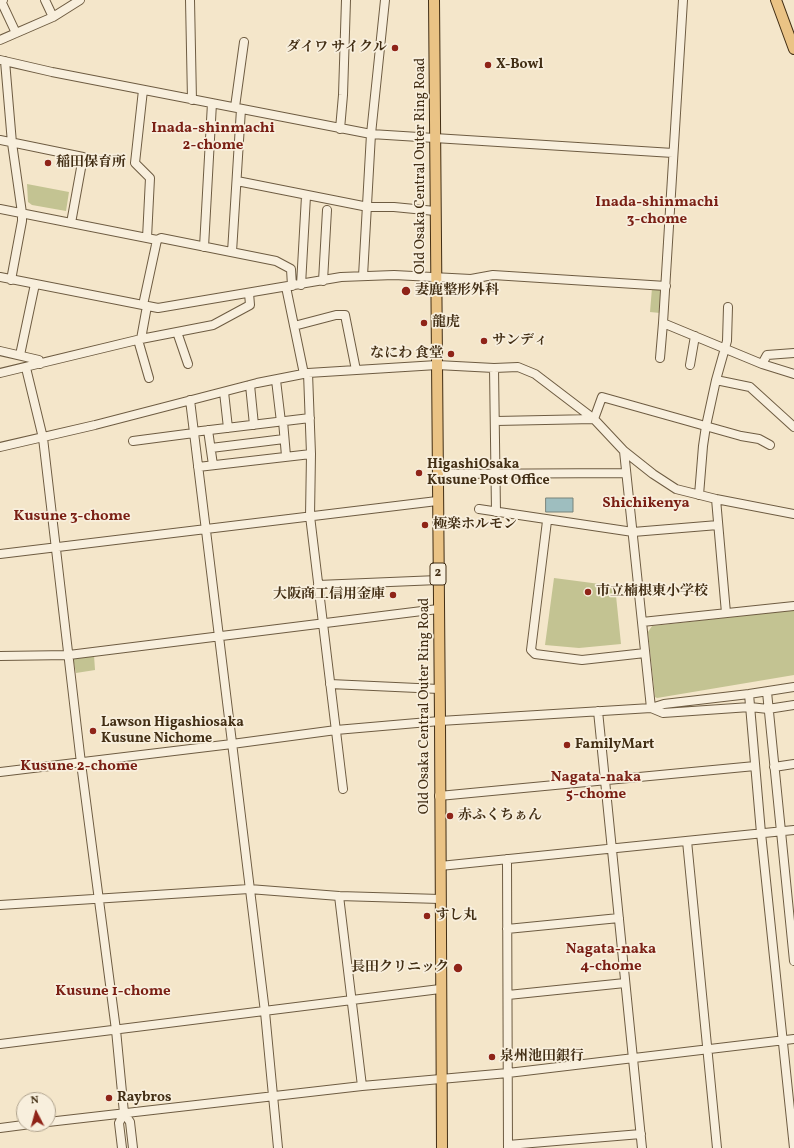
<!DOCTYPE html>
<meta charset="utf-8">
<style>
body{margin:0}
#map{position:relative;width:794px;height:1148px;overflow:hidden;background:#f4e6ca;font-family:Vollkorn,serif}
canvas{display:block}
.north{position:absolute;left:16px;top:1092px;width:40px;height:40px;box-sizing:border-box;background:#f8efdd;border:1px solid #afa28d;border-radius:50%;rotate:354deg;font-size:11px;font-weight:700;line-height:16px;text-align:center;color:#422e14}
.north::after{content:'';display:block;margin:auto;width:14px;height:18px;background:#8f2418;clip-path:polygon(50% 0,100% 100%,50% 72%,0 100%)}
</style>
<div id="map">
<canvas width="794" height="1148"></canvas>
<div class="north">N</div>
</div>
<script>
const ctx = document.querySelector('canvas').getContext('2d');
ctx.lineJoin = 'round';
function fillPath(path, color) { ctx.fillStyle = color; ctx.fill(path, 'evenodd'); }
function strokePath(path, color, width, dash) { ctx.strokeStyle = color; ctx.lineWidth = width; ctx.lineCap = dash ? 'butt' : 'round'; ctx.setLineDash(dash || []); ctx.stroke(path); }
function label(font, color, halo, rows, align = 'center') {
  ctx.font = font + ' Vollkorn,"Noto Serif JP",serif'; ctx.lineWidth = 3.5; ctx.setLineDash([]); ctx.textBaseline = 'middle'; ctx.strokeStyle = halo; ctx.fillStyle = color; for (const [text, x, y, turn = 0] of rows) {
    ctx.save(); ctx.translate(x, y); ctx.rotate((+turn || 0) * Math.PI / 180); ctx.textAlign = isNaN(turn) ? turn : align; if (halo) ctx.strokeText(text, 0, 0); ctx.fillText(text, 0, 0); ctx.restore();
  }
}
fillPath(new Path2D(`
 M27,184L69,192L66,211L32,205L28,202Z
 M652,288L662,289L660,313L650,312Z
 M554,578L615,586L621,644L579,648L545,645Z
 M794,610V675L657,698L655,697L648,632L652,626Z
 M94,655L95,670L76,673L73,658Z`), '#c3c392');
const water = new Path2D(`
 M546,498H573V512H546Z`);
fillPath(water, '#9ebebf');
strokePath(water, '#79847b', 1);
const minor = new Path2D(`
 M3,0L1,1L16,33
 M45,0L53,17
 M190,0L192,100
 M683,0L663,323L762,364L794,374
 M0,40L53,17L80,0
 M0,60L52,72L371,134L673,153
 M5,61L12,143L22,213V221L11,280
 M143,90L135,163L150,178L147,238
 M235,107L244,42
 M340,129L343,95L346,0
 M0,140L83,157L71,223
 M237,181L368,207H394L435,211
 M0,209L157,240L143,305
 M157,240L161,238L276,261L291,269L292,286
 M204,247L212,103
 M232,252L241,109
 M363,276L371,134L385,0
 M0,277L158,308L341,277L394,275L471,279L493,275L666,286
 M323,281L327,210
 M301,285L306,196
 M286,287L304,374
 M294,326L336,315H345L356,370
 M177,332L188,364
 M141,339L147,306
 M138,340L149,378
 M0,351L39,360L40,364
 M20,355L35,284
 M660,358L663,323
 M762,364L767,355L794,353
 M690,365L695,336
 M26,368L43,438L81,763L116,1030L124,1113L119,1123L122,1148
 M494,368L496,512
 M0,373L141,339L213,325L250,305L249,293
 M308,373L311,454L310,516L343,789
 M276,380L281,422
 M716,380L750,387L794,427
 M250,385L254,425
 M224,392L228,428
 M190,400L265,1012L278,1148
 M283,421L286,456
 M496,421L594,419L602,397L741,436L759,439L770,445
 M208,430L213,465
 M193,432L310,418
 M133,441L194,433
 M0,447L95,425L257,383L308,373L437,365L494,368L518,367L535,374L594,419L624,451L653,474L676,489L716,499L794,514
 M211,448L284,439
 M624,451L651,708
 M198,467L311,454
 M437,474L626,473
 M699,495L703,446L706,426L716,380L727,341L728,307
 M716,499L726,613
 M479,509L633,532L718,525
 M547,521L531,650L535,654L582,660L645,653
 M0,554L437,501
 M318,585L438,580
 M642,622L794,606
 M0,656L69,655L438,609
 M330,684L439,689
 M767,692L794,961
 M749,694L761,833L794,1148
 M651,708L663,713L750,707L768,709L794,705
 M598,711L642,1148
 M774,767L794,764
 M0,772L232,744L336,730L440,721L651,708L664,704L749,694L794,687
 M439,796L755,766
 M687,841L717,1148
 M507,859L508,1148
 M440,866L794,830
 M339,896L362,1086
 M0,905L249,889L339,896L440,899
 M507,929L619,918
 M508,995L625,983
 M0,1044L440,989
 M124,1113L130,1122L133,1148
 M48,1122L362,1086L508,1073L794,1039
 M0,1128L31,1124
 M508,1145L641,1134`);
const major = new Path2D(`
 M434,0L440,721L442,1148
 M776,0L794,49`);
strokePath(minor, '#6e5c42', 10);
strokePath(major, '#422e14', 12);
strokePath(minor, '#f8efdd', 8);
strokePath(major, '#eac385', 10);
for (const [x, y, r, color] of [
 [395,48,4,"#8f2418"],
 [488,65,4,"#8f2418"],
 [48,163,4,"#8f2418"],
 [406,291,5,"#8f2418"],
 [424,323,4,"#8f2418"],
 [484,341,4,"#8f2418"],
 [451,354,4,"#8f2418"],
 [419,473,4,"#8f2418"],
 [425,525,4,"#8f2418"],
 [588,592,4,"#8f2418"],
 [393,595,4,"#8f2418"],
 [93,731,4,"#8f2418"],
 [567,745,4,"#8f2418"],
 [450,816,4,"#8f2418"],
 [427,916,4,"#8f2418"],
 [458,968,5,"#8f2418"],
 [492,1057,4,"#8f2418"],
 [109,1098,4,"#8f2418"]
]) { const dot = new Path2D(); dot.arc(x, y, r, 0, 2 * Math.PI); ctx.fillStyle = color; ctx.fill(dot); strokePath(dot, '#f8efdd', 1.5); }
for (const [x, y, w] of [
 [438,574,16]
]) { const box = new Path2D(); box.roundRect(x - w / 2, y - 11, w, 22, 3); ctx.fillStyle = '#f8efdd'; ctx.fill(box); strokePath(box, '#422e14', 1); }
label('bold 13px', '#422e14', null, [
 ["2",438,574]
]);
label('bold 14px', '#422e14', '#f8efdd', [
 ["ダイワ サイクル",387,48,"right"],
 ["X-Bowl",496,65],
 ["稲田保育所",56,163],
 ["妻鹿整形外科",415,291],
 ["龍虎",432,323],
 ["サンディ",492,341],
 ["なにわ 食堂",443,354,"right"],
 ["HigashiOsaka",427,465],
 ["Kusune Post Office",427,481],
 ["極楽ホルモン",433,525],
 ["市立楠根東小学校",596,592],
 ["大阪商工信用金庫",385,595,"right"],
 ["Lawson Higashiosaka",101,723],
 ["Kusune Nichome",101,739],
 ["FamilyMart",575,745],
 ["赤ふくちぁん",458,816],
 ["すし丸",435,916],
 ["長田クリニック",449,968,"right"],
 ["泉州池田銀行",500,1057],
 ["Raybros",117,1098]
], 'left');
label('14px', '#422e14', '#f8efdd', [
 ["Old Osaka Central Outer Ring Road",421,166,-90],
 ["Old Osaka Central Outer Ring Road",425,706,-90]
]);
label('bold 15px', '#7a1f14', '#f8efdd', [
 ["Inada-shinmachi",213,129],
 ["2-chome",213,146],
 ["Inada-shinmachi",657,203],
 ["3-chome",657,220],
 ["Shichikenya",646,504],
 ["Kusune 3-chome",72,517],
 ["Kusune 2-chome",79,767],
 ["Nagata-naka",596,778],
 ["5-chome",596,795],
 ["Nagata-naka",611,950],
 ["4-chome",611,967],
 ["Kusune 1-chome",113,992]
]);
</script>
